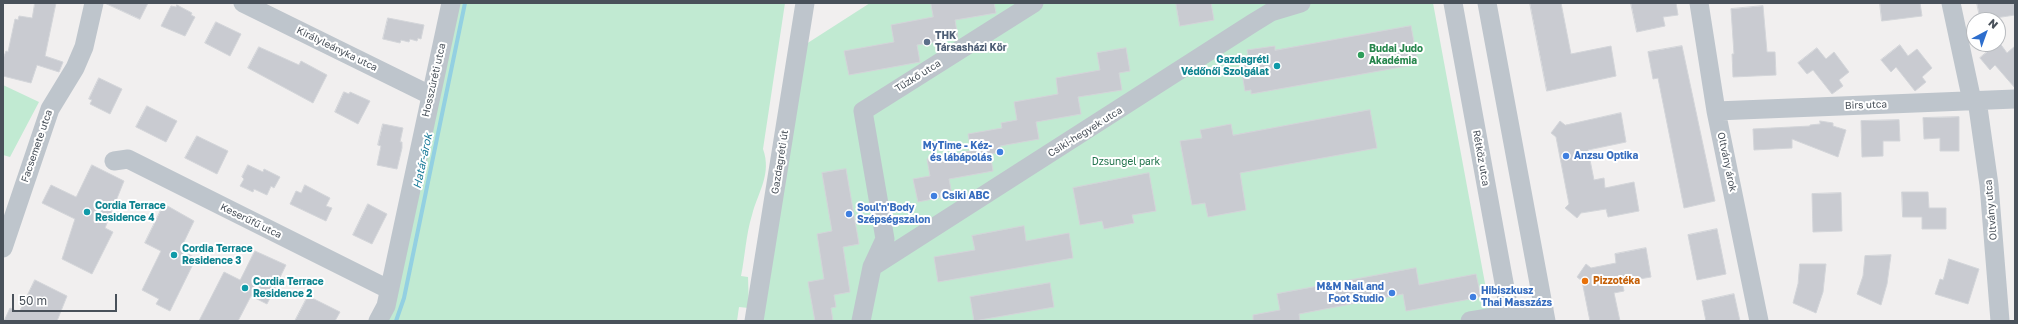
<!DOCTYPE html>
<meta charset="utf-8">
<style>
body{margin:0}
#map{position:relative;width:2018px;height:324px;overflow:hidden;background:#f1efef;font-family:"Golos Text",sans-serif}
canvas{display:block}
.frame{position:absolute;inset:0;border:4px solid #49515a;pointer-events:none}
.north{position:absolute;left:1966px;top:12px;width:40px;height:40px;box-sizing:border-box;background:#fff;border:1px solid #b6b9bd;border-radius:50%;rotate:41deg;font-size:11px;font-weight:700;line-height:16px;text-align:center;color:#49515a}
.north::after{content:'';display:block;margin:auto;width:14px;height:18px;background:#2d6ecd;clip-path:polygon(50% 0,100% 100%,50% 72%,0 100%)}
.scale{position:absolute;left:12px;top:294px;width:105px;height:18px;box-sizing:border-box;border:2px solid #49515a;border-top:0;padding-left:5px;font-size:12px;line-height:14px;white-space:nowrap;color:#49515a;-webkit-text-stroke:3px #fff;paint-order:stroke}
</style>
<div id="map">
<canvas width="2018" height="324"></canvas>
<div class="frame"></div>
<div class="north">N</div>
<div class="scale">50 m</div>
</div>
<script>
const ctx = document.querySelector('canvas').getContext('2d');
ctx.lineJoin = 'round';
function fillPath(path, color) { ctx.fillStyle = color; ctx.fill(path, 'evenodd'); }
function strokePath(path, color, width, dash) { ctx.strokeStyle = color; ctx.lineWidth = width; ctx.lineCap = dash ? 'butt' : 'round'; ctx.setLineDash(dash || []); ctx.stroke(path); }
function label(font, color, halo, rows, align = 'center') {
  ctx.font = font + ' "Golos Text",sans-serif'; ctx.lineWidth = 4; ctx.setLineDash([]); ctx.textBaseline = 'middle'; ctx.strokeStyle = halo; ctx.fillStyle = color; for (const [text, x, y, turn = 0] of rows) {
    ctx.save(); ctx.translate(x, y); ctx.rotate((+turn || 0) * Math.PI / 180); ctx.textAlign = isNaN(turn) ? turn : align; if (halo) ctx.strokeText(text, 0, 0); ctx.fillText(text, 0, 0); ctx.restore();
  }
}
fillPath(new Path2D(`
 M458,3H785L763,149C772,174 758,192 752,215C746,234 745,256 741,276L748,277L749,308L739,307L737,321H385Z
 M870,3H1433L1492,321H761L803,46Z
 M3,85L39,102L10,157L3,155Z`), '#c1ead2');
strokePath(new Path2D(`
 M396,321L404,298L465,3`), '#93d0e2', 4);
const building = new Path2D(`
 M35,3H56L45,56L63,62L59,72L37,65L31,83L3,76V59L6,51L8,52L15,19L18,20L19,16L32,18Z
 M105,3H148L140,19Z
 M931,3H994L996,13L955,20L958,38L917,45L920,62L849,75L844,51L894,42L891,25L933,17Z
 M1176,3H1211L1214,20L1180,26Z
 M1530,3H1561L1571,54L1611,46L1616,76L1547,91Z
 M1631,3H1676L1678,15L1663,17L1665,26L1637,32Z
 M1880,3H1920L1922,16L1882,21Z
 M1977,3H2015V15L1995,18L1994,15L1980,17Z
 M177,5L192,13L191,15L195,17L185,36L161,26L171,6L176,7Z
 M1763,6L1767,52H1775L1776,75L1733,77L1732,54H1734L1731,9Z
 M388,18L424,25L421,39L418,38L417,41L410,39L409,42L401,40L400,43L383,39Z
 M216,22L241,34L230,56L205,43Z
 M1411,26L1418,64L1251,94V90L1245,91L1240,61L1249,59L1247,50L1275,46V50Z
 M1999,42L2007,53L2015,46V88L1995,65L1990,70L1980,58Z
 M1900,45L1908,56L1917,49L1932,68L1922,77L1926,82L1915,91L1896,67L1891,72L1881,60Z
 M1682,46L1715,201L1684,208L1658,78L1653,79L1648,52Z
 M259,47L299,65L301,61L327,75L313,103L248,68Z
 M1126,48L1130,71L1119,73L1122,90L1078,97L1081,114L1036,122L1039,139L1000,146L1001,152L990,154L993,171L949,179L952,195L918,202L913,179L930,176L927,159L971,151L968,134L1002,128L1001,123L1017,120L1014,102L1058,94L1056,78L1100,70L1097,53Z
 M1817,48L1826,59L1834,52L1849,72L1839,80L1843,86L1832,94L1813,70L1807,74L1798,63Z
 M99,78L122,89L110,114L90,104L92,100L89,99Z
 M344,92L349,94L350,92L370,101L358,124L335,112Z
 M147,106L177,121L166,142L136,127Z
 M1370,110L1377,148L1240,173L1246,210L1208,217L1205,203L1192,205L1180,141L1202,138L1200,130L1231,124L1233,135Z
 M1621,113L1626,142L1588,150L1594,180L1604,178L1605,188L1634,182L1639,211L1608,217L1606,209L1581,213L1577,218L1565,208L1569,204L1556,137L1551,133L1560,121L1565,125Z
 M1959,117V151H1940V138L1924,139L1923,118Z
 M1899,120L1900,141H1883V156L1862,157L1861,121Z
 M1820,121L1833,123V126L1846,130L1838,157L1792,139V148L1754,150L1753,129L1810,126V125L1820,124Z
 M383,124L403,128L400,142H402V148L397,169L377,165L381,146L378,145Z
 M197,136L228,151L217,174L185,158Z
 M92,165L124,181L105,228L113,232L92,274L62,259L75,219L42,203L51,185L76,197Z
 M248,165L263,172L264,169L280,177L274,188L271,186L267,195L254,189L253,192L240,186L244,179L242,177Z
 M846,169L859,244L843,247L850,292L834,295L836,307L831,308L833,321H815L808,282L824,279L817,234L832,231L822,173Z
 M1149,173L1156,211L1132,215L1134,223L1104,229L1102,221L1080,225L1073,188Z
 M305,185L330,198L326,206L332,208L326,221L290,204L296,191L301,193Z
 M1902,192H1928L1929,208H1946V229H1922V217H1903Z
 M1841,193L1842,231L1813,232L1812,194Z
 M164,204L194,221L180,250L196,258L170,311L156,304L159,299L142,290L161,251L145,243Z
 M368,204L387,214L372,244L353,235Z
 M1024,226L1026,241L1069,233L1073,258L938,282L934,257L975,250L972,236Z
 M1717,229L1726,274L1697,280L1688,235Z
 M1646,248L1651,277L1622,282L1624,291L1614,293L1620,321H1590L1582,281L1577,277L1586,264L1591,268L1616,263L1615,254Z
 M255,251L286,265L267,304L251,296L238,321H199L224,272L240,280Z
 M1891,255L1887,284L1881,305L1857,294L1863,276L1865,256Z
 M1949,259L1979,269L1968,304L1935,294L1940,279L1943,280Z
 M1800,264H1826L1823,292L1816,313L1793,303L1798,284Z
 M1416,268L1419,285L1476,274L1481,297L1406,311L1403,294L1299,314L1300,321H1253V315L1280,310L1277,294Z
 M35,280L67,296L57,321H4L10,308L19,312Z
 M1050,283L1054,307L974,321L970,297Z
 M1734,294L1740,321H1706L1702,301Z
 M308,296L340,312L335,321H295Z`);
fillPath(building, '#c9cbd1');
strokePath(building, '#d3d5d9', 1);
strokePath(new Path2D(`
 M243,3L430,95
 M1453,3L1511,321
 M1487,3L1546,321
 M1699,3L1716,111L1759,321
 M1951,3L1972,101
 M1977,100L1989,185L2000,321
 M1716,111L2015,99
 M114,161L128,159L388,289
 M3,248L50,109L75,68L84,47L94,3
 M872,267L1253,23L1271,12L1301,3
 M378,321L386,306L451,3
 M754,321L805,3
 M861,321L872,267L885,239L863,111L1034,3
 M1470,321L1544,309`), '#bec5cc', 19);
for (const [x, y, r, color] of [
 [927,42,4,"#5c6f8a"],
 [1361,55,4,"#2e9e5b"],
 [1277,66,4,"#0f9aa8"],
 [1000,152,4,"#3f7fe0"],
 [1566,156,4,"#3f7fe0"],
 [934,196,4,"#3f7fe0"],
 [87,212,4,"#0f9aa8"],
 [849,214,4,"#3f7fe0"],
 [174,255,4,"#0f9aa8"],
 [1585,281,4,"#e8710a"],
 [245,288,4,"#0f9aa8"],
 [1392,293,4,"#3f7fe0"],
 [1473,297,4,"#3f7fe0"]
]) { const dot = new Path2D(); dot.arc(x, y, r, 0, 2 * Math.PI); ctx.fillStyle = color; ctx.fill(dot); strokePath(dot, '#fff', 1.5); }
label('bold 10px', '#4e5e75', '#fff', [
 ["THK",935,36],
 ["Társasházi Kör",935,48]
], 'left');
label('10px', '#49515a', '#fff', [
 ["Királyleányka utca",337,49,26],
 ["Tűzkő utca",918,76,-32],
 ["Hosszúréti utca",434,80,-77],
 ["Birs utca",1866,105,-2],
 ["Csiki-hegyek utca",1085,132,-32],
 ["Facsemete utca",37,146,-71],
 ["Rétköz utca",1481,158,80],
 ["Gazdagréti út",780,162,-81],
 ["Oltvány árok",1727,162,78],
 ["Oltvány utca",1991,210,-95],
 ["Keserűfű utca",251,221,26]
]);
label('bold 10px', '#27864d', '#fff', [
 ["Budai Judo",1369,49],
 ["Akadémia",1369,61]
], 'left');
label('bold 10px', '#0d838f', '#fff', [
 ["Gazdagréti",1269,60,"right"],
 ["Védőnői Szolgálat",1269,72,"right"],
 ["Cordia Terrace",95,206],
 ["Residence 4",95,218],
 ["Cordia Terrace",182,249],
 ["Residence 3",182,261],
 ["Cordia Terrace",253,282],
 ["Residence 2",253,294]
], 'left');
label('bold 10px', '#366cbe', '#fff', [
 ["MyTime - Kéz-",992,146,"right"],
 ["és lábápolás",992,158,"right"],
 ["Anzsu Optika",1574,156],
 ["Csiki ABC",942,196],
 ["Soul'n'Body",857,208],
 ["Szépségszalon",857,220],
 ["M&M Nail and",1384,287,"right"],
 ["Foot Studio",1384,299,"right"],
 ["Hibiszkusz",1481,291],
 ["Thai Masszázs",1481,303]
], 'left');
label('10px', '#21734c', '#fff', [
 ["Dzsungel park",1126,162]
]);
label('bold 10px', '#c56008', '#fff', [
 ["Pizzotéka",1593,281]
], 'left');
label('italic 11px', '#1c7c9a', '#fff', [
 ["Határ-árok",423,161,-78]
]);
</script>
